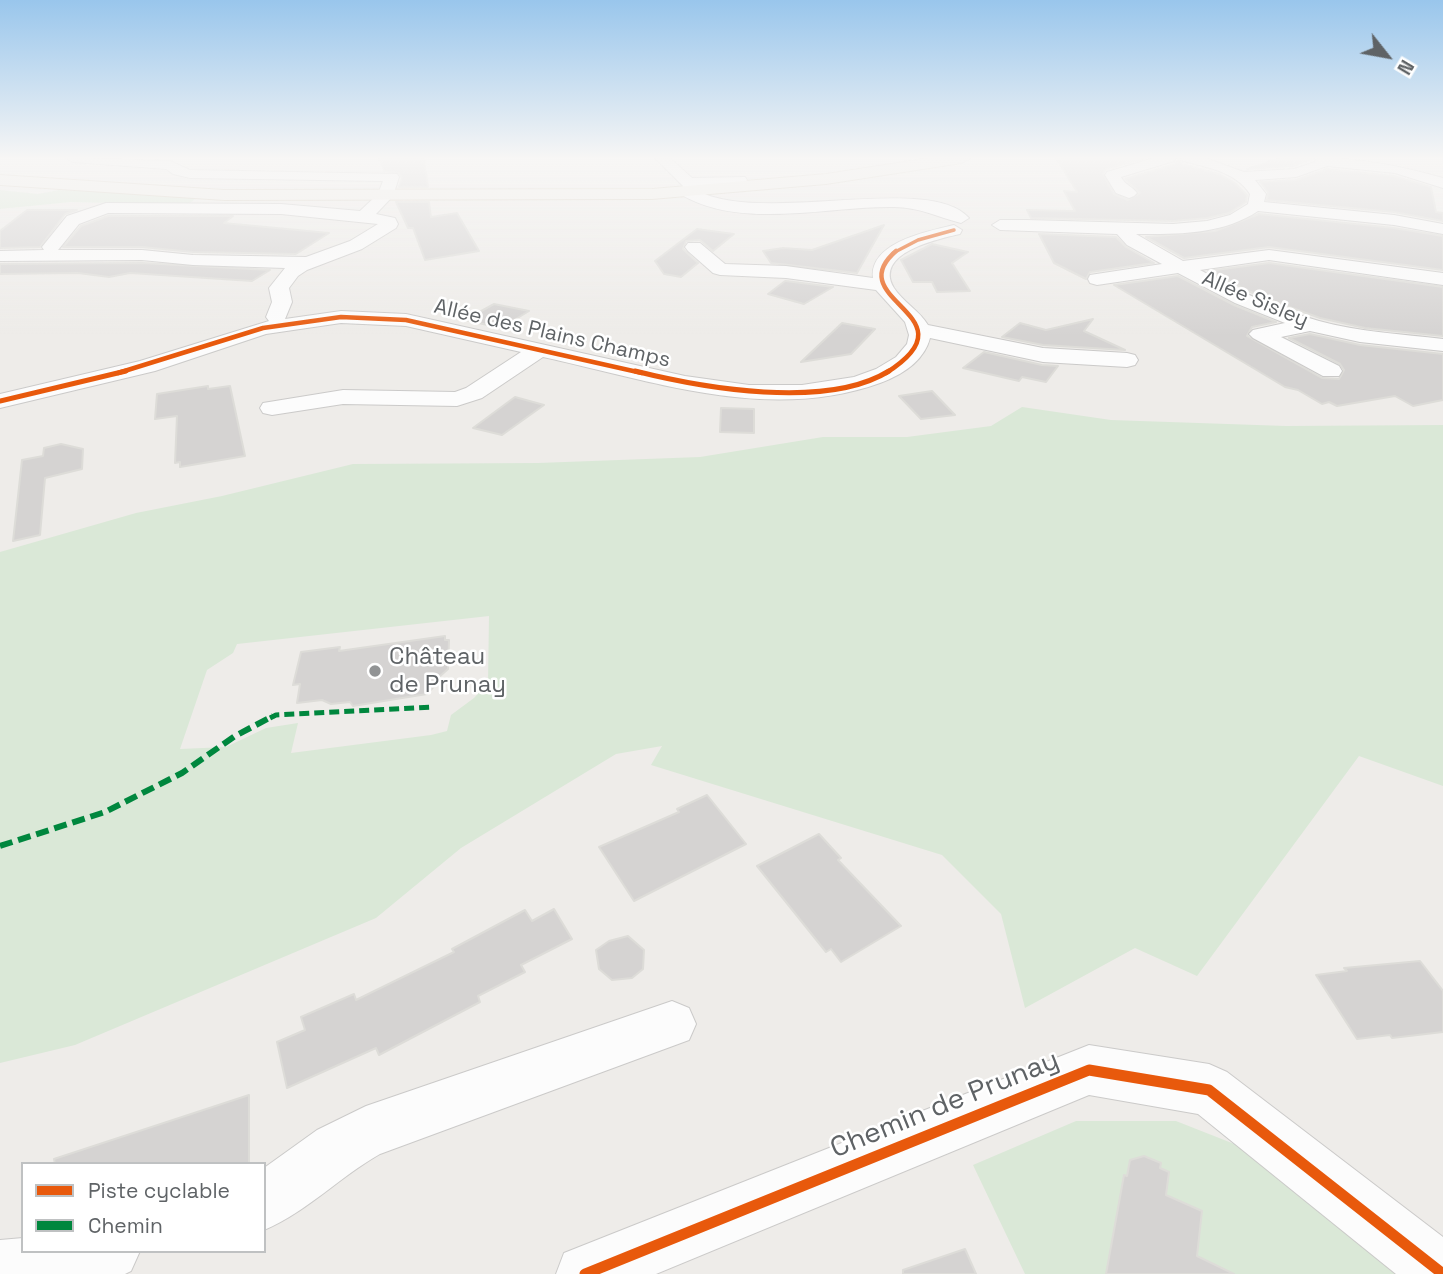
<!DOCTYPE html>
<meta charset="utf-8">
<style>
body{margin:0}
#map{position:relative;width:1443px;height:1274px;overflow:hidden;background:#eeece9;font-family:"Space Grotesk",sans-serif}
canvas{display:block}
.legend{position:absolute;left:21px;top:1162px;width:245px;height:91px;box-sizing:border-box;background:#fff;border:2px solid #bfc1c2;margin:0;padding:9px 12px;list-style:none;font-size:21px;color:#5f6366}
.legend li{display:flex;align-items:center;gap:14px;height:35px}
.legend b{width:35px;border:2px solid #bfc1c2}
.north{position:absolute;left:1352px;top:21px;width:70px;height:70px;-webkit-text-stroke:5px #fff;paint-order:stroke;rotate:121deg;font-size:19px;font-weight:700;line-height:28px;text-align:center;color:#5f6366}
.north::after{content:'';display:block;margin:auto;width:24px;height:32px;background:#5f6366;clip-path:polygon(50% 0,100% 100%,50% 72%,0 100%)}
</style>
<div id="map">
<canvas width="1443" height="1274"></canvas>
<ul class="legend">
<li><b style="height:9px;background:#e8590c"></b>Piste cyclable</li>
<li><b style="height:9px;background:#00873e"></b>Chemin</li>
</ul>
<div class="north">N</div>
</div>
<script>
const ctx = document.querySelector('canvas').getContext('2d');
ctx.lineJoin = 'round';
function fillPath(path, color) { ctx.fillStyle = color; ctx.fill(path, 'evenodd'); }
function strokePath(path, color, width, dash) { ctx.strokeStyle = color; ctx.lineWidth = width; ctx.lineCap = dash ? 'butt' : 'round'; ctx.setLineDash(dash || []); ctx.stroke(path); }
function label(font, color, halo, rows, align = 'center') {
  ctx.font = font + ' "Space Grotesk",sans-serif'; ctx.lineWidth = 5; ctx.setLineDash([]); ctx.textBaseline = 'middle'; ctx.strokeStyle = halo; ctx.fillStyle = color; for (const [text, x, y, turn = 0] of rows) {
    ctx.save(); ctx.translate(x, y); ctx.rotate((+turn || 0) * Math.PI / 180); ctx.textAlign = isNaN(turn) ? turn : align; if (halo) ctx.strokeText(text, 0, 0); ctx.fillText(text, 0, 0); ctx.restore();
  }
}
fillPath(new Path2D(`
 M0,190L38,194L59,190L202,194L187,205L71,202L0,209Z
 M1022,407L1111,420L1286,426L1443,425V786L1359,756L1197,976L1135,948L1025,1008L1001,914L942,855L651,765L662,746L616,754L461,848L376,918L75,1045L0,1063V552L136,513L222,496L353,464L538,463L700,457L823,437H907L991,426ZM489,616L488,683L474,698L451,715L447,731L431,735L291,753L298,723L266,728L226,747L180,749L207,670L233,653L237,644Z
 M1076,1121H1176L1247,1149L1408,1274H1025L973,1165Z`), '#dae8d7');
const building = new Path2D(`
 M379,158H424L428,187H399L402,178L399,173L384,171Z
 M1056,158H1145L1106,169L1103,174L1114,194L1128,200L1140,193L1125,179L1175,164L1179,158L1182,164L1219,174L1235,183L1247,195L1246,202L1229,213L1207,218L1173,221L1031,218L1027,210L1075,211L1064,191L1077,192Z
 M1281,158H1314L1293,166L1247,169Z
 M1327,169L1394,176L1431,187L1436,212L1443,213V221L1394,212L1267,200L1268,192L1260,182L1296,180Z
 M396,202H429L431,217L457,213L479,251L425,260L413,228H408Z
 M27,210H77L65,214L40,247L0,248V231Z
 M1259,214L1394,228L1443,236V270L1269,247L1184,258L1146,237L1215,231Z
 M108,216H233L224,223L329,233L296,254L193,252L142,247H63L81,226Z
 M884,225L857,273L771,263L763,251L783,248L812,250Z
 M697,229L734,234L713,251L700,240L686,241L683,249L698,263L681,277L664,274L655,261Z
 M1039,234L1116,237L1126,247L1154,263L1090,272L1086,279L1054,263Z
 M932,244L968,252L952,263L970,291L937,292L932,282H913L901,260Z
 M142,263L270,270L252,281L130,273L109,277L78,273L0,274V264Z
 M1269,263L1443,287V336L1365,328L1320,318L1259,296L1208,271Z
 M1178,276L1234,305L1276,322L1252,327L1247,336L1322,378L1339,379L1344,370L1340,364L1289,338L1310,334L1360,345L1443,354V400L1413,406L1395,396L1337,406L1329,402L1322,404L1298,390L1285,387L1114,285Z
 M785,281H786L833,287L804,304L768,294Z
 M494,304L529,311L501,328L465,320Z
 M1093,319L1084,331L1125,350L1043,345L1002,337L1020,323L1046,330Z
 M842,323L875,329L851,354L801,362Z
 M984,352L1042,365L1058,366L1046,382L1022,377L1019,381L963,368Z
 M208,386V389L230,386L245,456L180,467V462L175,463L177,416L155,419L157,394Z
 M932,391L955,415L921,419L899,396Z
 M515,397L544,405L502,435L473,428Z
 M721,408L754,409V433L720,432Z
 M61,444L83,449L82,469L45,478L40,535L13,541L22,460L43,456L44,448Z
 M445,636V640H449L448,669L438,678V682L427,694L353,706L350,702L331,704L322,700L297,703L300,684L293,685L301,652L340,647L339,651Z
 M707,795L746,844L634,901L599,847L679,812L677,809Z
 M819,834L841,858L838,860L901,926L841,962L831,949L826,952L757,866Z
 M554,909L572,939L521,965L525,972L478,996L480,1002L379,1055L376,1048L287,1088L277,1042L305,1030L301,1017L354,994L356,1000L454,952L452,949L525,910L532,921Z
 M628,936L644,950L643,969L632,978L612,980L599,969L596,950L609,941Z
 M1420,961L1443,991V1032L1392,1038L1390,1035L1357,1039L1316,975L1347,971L1344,968Z
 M249,1095V1164H55L54,1159Z
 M1144,1156L1161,1163L1160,1168L1169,1172L1166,1195L1202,1211L1197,1256L1234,1274H1106L1124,1175L1127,1176L1130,1160Z
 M965,1249L976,1274H903V1270Z`);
fillPath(building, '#d5d3d2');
strokePath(building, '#dddcd8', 2);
const minor = new Path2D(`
 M66,158L170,161L190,170L397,174L399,177L393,196L376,214L395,218L398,224L396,228L362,249L307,270L298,276L289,288L292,302L285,319L341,311L406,314L685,376L749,385H802L854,377L876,369L896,357L907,344L909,335L905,322L876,290L786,278L720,275L713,273L688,251L685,247L688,243H700L725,264L786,266L873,278C869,242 929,231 954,225L962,230L960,234C938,239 873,253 894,288C903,302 919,310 928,325L1043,348L1127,353L1135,355L1138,360L1135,365L1127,367L1043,362L930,338C924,361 902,375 880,383C769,423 653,381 543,357L482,398L457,406L343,404L272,415L263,413L260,408L263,403L343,390L455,392L466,388L521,352L406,326L341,323L266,334L155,371L0,408V394L140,361L269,321L266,317L272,302L269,288L285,268L193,265L142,260L0,261V251L44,250L42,247L67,216L106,203L281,204L360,211L378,194L383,181L190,178L173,174L166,169L73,162ZM108,213L281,214L378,224L350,241L306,257L193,255L142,250H58L79,224Z
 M655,158H670L692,178L745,177L747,180L745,183L697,187L696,190C761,226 928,172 969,218L961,223C937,217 919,207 894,207C828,206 741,230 682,195L679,192L683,186Z
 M1154,158H1176L1174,161L1121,177C1125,185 1132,186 1137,193L1134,196L1129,198L1116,193L1105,175L1107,172Z
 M1181,158H1205L1244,172L1294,169L1315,162L1317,158C1361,158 1401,166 1443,178V188L1395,173L1327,166L1296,177L1255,180L1266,194L1264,202L1394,215L1443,224V234L1394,225L1258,211C1222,235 1178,234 1136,234L1183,261L1269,250L1443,273V285L1269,260L1200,270C1238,291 1277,309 1319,321C1359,332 1402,334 1443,339V351L1360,342L1310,331L1281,337L1339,366L1342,371L1339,376H1323L1253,338L1249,334L1253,330L1285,323L1235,303L1178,273L1097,285L1090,283L1088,279L1090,275L1162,264L1127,245L1117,234L1000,230L992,225L1000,220H1026L1173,224L1207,221L1230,215L1248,204L1250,194C1236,172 1207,167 1183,161Z
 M672,1001L689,1008L696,1024L689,1040L380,1154C339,1177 307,1212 264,1230V1168L317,1130L366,1106Z
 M1089,1045L1209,1064L1227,1072L1443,1237V1274H1396L1198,1114L1089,1095L656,1274H556L564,1253Z
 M23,1238V1251H140L131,1271L125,1274H0V1240Z`);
const major = new Path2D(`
 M930,158H970L962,163L826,184L652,199L224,200L0,185V175L224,190L652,189L826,174Z`);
strokePath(minor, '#cbcac9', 2);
strokePath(major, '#d2caba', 2);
fillPath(minor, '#fcfcfc');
fillPath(major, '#f2f0ea');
strokePath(new Path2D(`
 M270,718L276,715L433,707`), '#00873e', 5, [10, 5]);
strokePath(new Path2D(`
 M0,846L105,812L182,773L235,736L273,716`), '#00873e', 6, [13, 6]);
strokePath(new Path2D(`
 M893,253L918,240L954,230`), '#e8590c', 3.5);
strokePath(new Path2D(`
 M118,373L263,328L341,317L406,320L642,373
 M886,373C978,315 838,301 896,251`), '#e8590c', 4.5);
strokePath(new Path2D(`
 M635,371C703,388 826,410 889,371
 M0,401L126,371`), '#e8590c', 5);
strokePath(new Path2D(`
 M585,1274L1089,1070L1209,1090L1443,1274`), '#e8590c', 11);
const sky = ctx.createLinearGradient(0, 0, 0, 336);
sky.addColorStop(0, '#99c6ec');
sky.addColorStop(0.47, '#f7f6f5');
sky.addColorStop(1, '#f7f6f500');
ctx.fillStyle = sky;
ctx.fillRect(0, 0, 1443, 336);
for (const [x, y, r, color] of [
 [375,671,7,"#919394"]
]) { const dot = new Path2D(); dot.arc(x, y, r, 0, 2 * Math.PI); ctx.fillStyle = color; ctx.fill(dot); strokePath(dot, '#fff', 2.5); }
label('21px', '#5f6366', '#fff', [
 ["Allée Sisley",1255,300,23],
 ["Allée des Plains Champs",552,334,13]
]);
label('24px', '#5f6366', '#fff', [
 ["Château",389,657],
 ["de Prunay",389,685]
], 'left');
label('28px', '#5f6366', '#fff', [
 ["Chemin de Prunay",945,1105,-22]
]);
</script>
